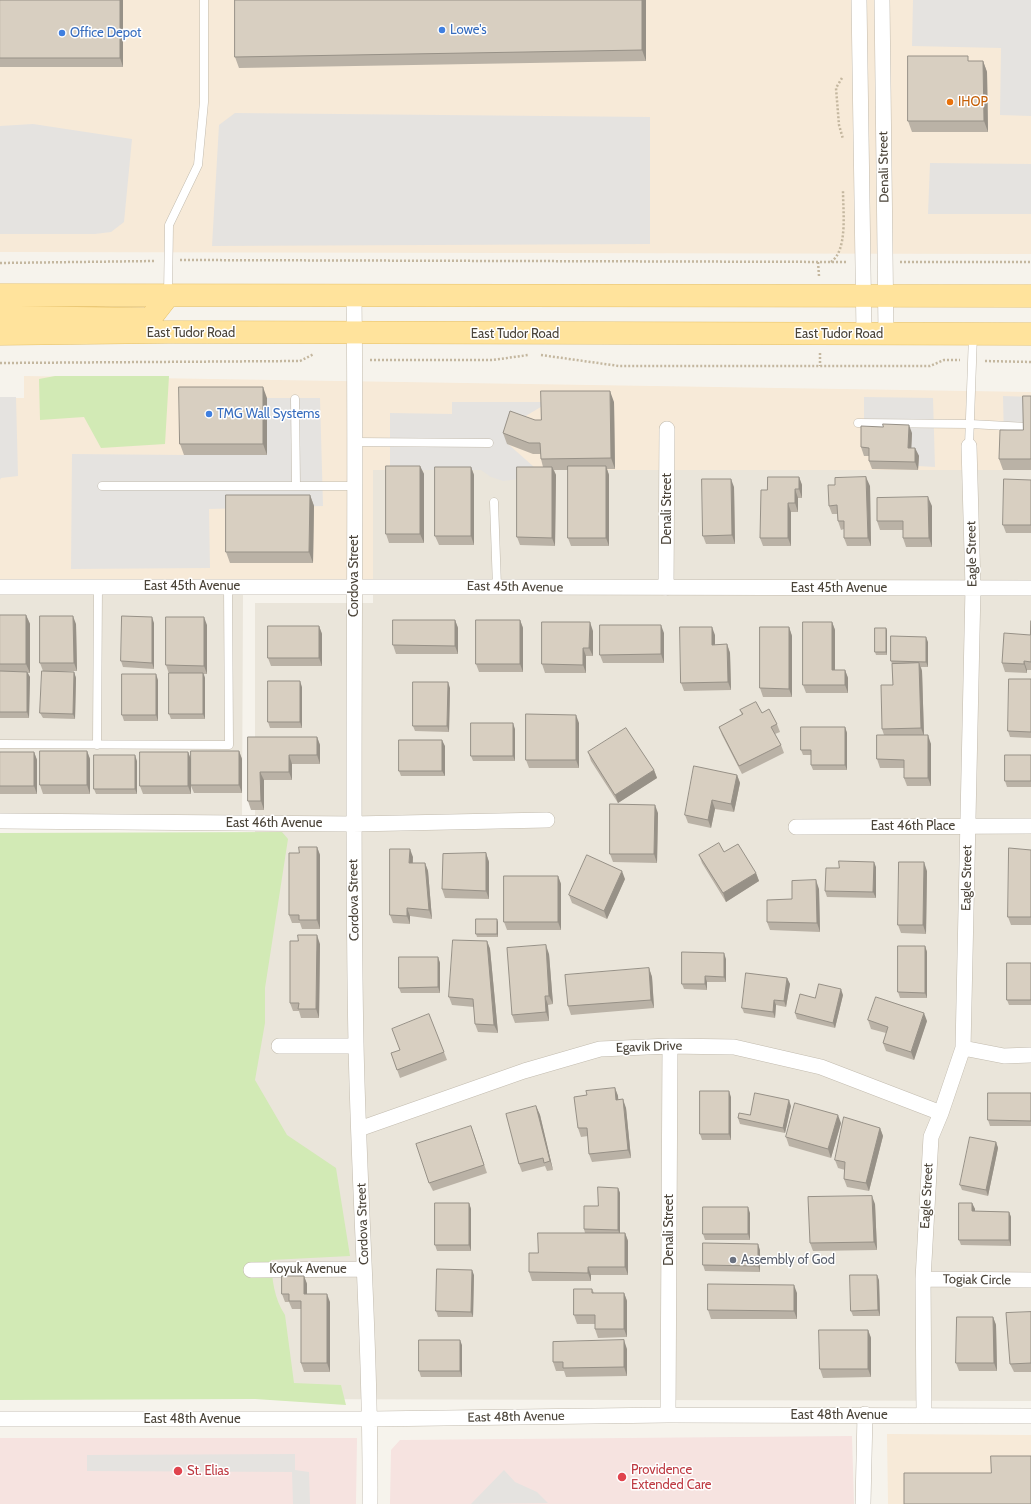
<!DOCTYPE html>
<style>
body{margin:0}
canvas{display:block;background:#f6f3ec}
</style>
<canvas width="1031" height="1504"></canvas>
<script>
const ctx = document.querySelector('canvas').getContext('2d');
ctx.lineJoin = 'round';
function fillPath(path, color) { ctx.fillStyle = color; ctx.fill(path, 'evenodd'); }
function strokePath(path, color, width, dash) { ctx.strokeStyle = color; ctx.lineWidth = width; ctx.lineCap = dash ? 'butt' : 'round'; ctx.setLineDash(dash || []); ctx.stroke(path); }
function label(font, color, halo, rows, align = 'center') {
  ctx.font = font + ' Cabin,sans-serif'; ctx.lineWidth = 3; ctx.setLineDash([]); ctx.textBaseline = 'middle'; ctx.strokeStyle = halo; ctx.fillStyle = color; for (const [text, x, y, turn = 0] of rows) {
    ctx.save(); ctx.translate(x, y); ctx.rotate((+turn || 0) * Math.PI / 180); ctx.textAlign = isNaN(turn) ? turn : align; if (halo) ctx.strokeText(text, 0, 0); ctx.fillText(text, 0, 0); ctx.restore();
  }
}
fillPath(new Path2D(`
 M373,470H1031V1401L255,1399V603H373Z
 M0,586H243L242,823L0,821Z`), '#eae5da');
fillPath(new Path2D(`
 M0,0H1031V254L0,252Z
 M24,376L1031,392V470H373V581L0,579V398H24Z
 M887,1434L1031,1435V1504H888Z`), '#f7ead8');
fillPath(new Path2D(`
 M852,1436L854,1504H390L391,1450L400,1440Z
 M0,1438H357L356,1504H0Z`), '#f6e3e0');
fillPath(new Path2D(`
 M55,376H169L165,444L101,448L84,417L40,420L39,379Z
 M282,832L288,839L265,988V1023L255,1080L287,1135L336,1168L350,1256L271,1260C272,1279 274,1299 285,1315L294,1383L341,1385L346,1405L255,1399L0,1400V833Z`), '#d2eab5');
fillPath(new Path2D(`
 M913,0H1031V116L1000,115L1001,48L912,46Z
 M235,113L650,117V244L212,246L219,125Z
 M33,124L132,139L124,222L111,232L95,234H0V126Z
 M930,163L1031,164V214H928Z
 M1003,396L1031,397L1027,441H1004Z
 M0,397H16L18,476L1,478L0,480Z
 M864,397L933,398L935,467L918,466V456L864,435Z
 M267,398H320L323,506L209,509L210,568L71,569L72,454L184,455Z
 M452,402H545L544,405L514,423L508,444L534,467L519,479L503,481L491,477L481,470H390V413L452,414Z
 M295,1454V1470L309,1472L310,1504H293L292,1472L87,1471V1455Z
 M504,1470L515,1482L537,1492L548,1503L471,1504Z`), '#e5e3e0');
const service = new Path2D(`
 M168,295L169,225L198,165L204,102V0
 M295,399L296,486
 M858,423L970,424L1027,427
 M355,442L489,443
 M969,446L973,335
 M102,486H355
 M494,502L497,587
 M0,744L229,745L228,586
 M97,745L98,586`);
const minor = new Path2D(`
 M859,0L864,334
 M882,0L886,334
 M354,295C357,544 351,793 356,1043C359,1196 371,1350 370,1504
 M0,587C344,586 687,588 1031,588
 M666,588L667,429
 M0,821L353,824L547,820
 M796,827L1031,826
 M279,1046H356
 M963,1048L1004,1056L1031,1055
 M359,1129L524,1071L600,1049L670,1046L734,1047L821,1067L941,1113
 M251,1270L364,1269
 M923,1279L1031,1280
 M668,1415L670,1046
 M924,1415L923,1279L931,1137L941,1113L963,1048L973,588L969,446
 M0,1419H371L668,1415L1031,1416
 M863,1504L865,1414`);
const primary = new Path2D(`
 M0,295L1031,296
 M0,317L150,319L168,296
 M0,334L168,332L1031,334`);
strokePath(service, '#c2bbae', 9);
strokePath(minor, '#c2bbae', 16);
strokePath(primary, '#e6c16a', 23);
strokePath(new Path2D(`
 M842,78L836,88L839,125L843,139
 M180,260L847,262
 M818,262L819,276
 M831,262C848,250 843,211 843,191
 M900,262H1031
 M0,263L155,261
 M820,353V366
 M541,355L619,366H930L944,360H960
 M370,360H493L528,355
 M985,361L1031,362
 M0,363L300,361L314,354`), '#c4b79f', 2.5, [2, 2]);
strokePath(service, '#fff', 8);
strokePath(minor, '#fff', 15);
strokePath(primary, '#ffe39c', 22);
fillPath(new Path2D(`
 M0,0H123V67H0Z
 M646,0V61L239,68L235,57Z
 M969,61H983L987,72L988,132H912L908,121Z
 M1031,396V470H1003L999,459L1023,430Z
 M267,398V455H184L180,444Z
 M614,402L615,469H607L609,475V546H571L568,538V470H554L556,475L555,546L520,545L517,537L543,467L541,459V454H533L507,444L503,433L535,420H541Z
 M912,433L911,448H915L919,456L918,470L872,469L869,461V456H864L861,447Z
 M420,466L424,474V543H389L386,534Z
 M471,467L474,475V545H439L435,536Z
 M799,477L802,485V498H798V512H791V546H763L760,538L767,490Z
 M1031,480V533H1006L1003,525Z
 M870,486L871,546H847L844,538V529L841,530L838,521L837,514H832L829,506Z
 M734,487L735,544H706L703,536Z
 M310,495L314,506L313,563H230L226,552Z
 M932,506V547H906L903,538V530H880L877,521Z
 M0,615H26L30,624V673H28L30,677L29,718H0Z
 M455,620L458,628V654H396L393,645Z
 M520,620L523,628V672H479L476,664Z
 M1031,621V670H1027V673L1005,672L1002,663L1030,635Z
 M832,622L835,630V670H845L848,678V693H806L803,685Z
 M154,623V669L123,667L121,661Z
 M76,624L77,671H55L74,672L76,678L75,719L43,718L40,713L43,671L40,663Z
 M207,625V674H204L205,678V719H171L169,714V674L166,665Z
 M319,626L322,634V666H271L268,658Z
 M789,627L792,636V697H763L760,688Z
 M887,630V655H876L875,652Z
 M593,631V656H586V673H545L542,664Z
 M664,633V663H603L600,655Z
 M715,635V645L727,644L730,653L731,690L684,691L681,683Z
 M928,642V667H921L922,671L924,735L931,744V786H907L904,778V768H880L877,759L884,735L882,729L893,685L892,664L891,661Z
 M1031,679V738L1010,737L1008,731Z
 M158,680V721H124L122,715Z
 M302,687V728H270L268,722Z
 M450,688L449,732L415,731L413,726Z
 M740,710L762,713L777,724L780,732L775,734L781,745L784,753L742,774L722,735L719,727L742,715Z
 M579,723V768H529L526,760Z
 M845,727L847,733V770H813L811,765V755H803L801,750Z
 M515,729V761H473L471,756Z
 M248,737H317L320,745V764H292V780H264V810H251L248,801Z
 M445,746V776H401L399,771Z
 M87,751L90,759V794H43L40,785Z
 M239,751L242,759V793H194L191,786V794H143L140,786L188,752L191,759Z
 M0,752H34L37,760V794H0Z
 M588,752L654,770L657,778L618,803L591,761Z
 M1031,755V787H1007L1005,781Z
 M137,761V794H96L94,789Z
 M737,775L740,783L734,812L715,809L711,828L688,823L685,815Z
 M658,813L657,863L613,862L610,854Z
 M317,847L320,855V929H302L300,923H292L289,915L299,853Z
 M1031,850V925H1011L1008,917Z
 M724,852L756,873L759,881L726,902L702,863L699,855Z
 M486,853L489,862V899L445,898L442,889Z
 M413,857V863H425L428,871L432,919L410,916V924L393,923L390,915Z
 M876,867V898L827,897L825,891L839,868Z
 M927,871L926,934L901,933L898,925Z
 M558,876L561,884V930H507L504,922Z
 M625,879L607,919L572,903L569,895Z
 M819,889L820,932L770,930L767,922L792,899Z
 M498,922V937H477L476,934Z
 M487,941L490,949L498,1033L478,1032L475,1024L474,1007L452,1005L449,997Z
 M320,944L319,1018H301L299,1011H293L290,1003Z
 M925,946L927,952V998H900L898,992Z
 M549,954L553,1004L548,1005L549,1021L515,1023L512,1015Z
 M438,957L440,963V993H401L399,988Z
 M726,959V982H707V990L684,989L682,984Z
 M1031,963V1005H1009L1007,1000Z
 M649,968L652,977L654,1008L571,1015L568,1006Z
 M787,978L790,984L786,1007L776,1005L775,1018L744,1013L742,1008Z
 M843,995L835,1028L797,1019L795,1013L815,998Z
 M868,1020L927,1021L914,1060L886,1051L883,1043L886,1033L871,1029Z
 M444,1052L447,1060L400,1078L391,1053Z
 M615,1088L618,1096V1100L626,1108L631,1158L592,1162L589,1154L588,1136L581,1137L578,1128L587,1095Z
 M1031,1093V1126H990L988,1120Z
 M731,1097V1140H702L700,1134Z
 M536,1106L540,1115L553,1170L547,1171L545,1166L522,1172L519,1164Z
 M791,1106L785,1133L740,1124L738,1118Z
 M841,1123L831,1158L789,1146L786,1137Z
 M880,1128L883,1136L869,1191L847,1187L844,1179L845,1170L838,1168L835,1160Z
 M474,1134L487,1173L433,1191L429,1183Z
 M996,1142L998,1148L988,1196L962,1190L960,1185Z
 M618,1188L620,1193V1233H625L628,1241V1275H591V1281H532L529,1272L538,1253L585,1233L584,1229L598,1206Z
 M469,1203L471,1209V1251H437L435,1245Z
 M972,1203L975,1209V1211L1009,1212L1011,1217V1246L961,1245L959,1240Z
 M875,1204L877,1250L813,1251L810,1243Z
 M750,1213V1240H705L703,1234Z
 M760,1250V1272L705,1271L703,1265Z
 M474,1275L473,1317H438L436,1311Z
 M304,1276L307,1284V1294L330,1302V1372H304L301,1363V1309H292L289,1302H285L282,1294Z
 M879,1280L880,1316H853L851,1311Z
 M592,1289L594,1293H624L627,1301V1337L598,1338L595,1329V1324H577L574,1315Z
 M797,1293V1319H711L708,1310Z
 M1031,1312V1372H1014L1010,1364Z
 M993,1317L996,1325L997,1371H959L956,1363Z
 M868,1330L871,1338V1377L823,1378L820,1369Z
 M462,1345V1377H421L419,1371Z
 M627,1349V1376L566,1377L564,1371H556L553,1362Z`), '#bab2a6');
fillPath(new Path2D(`
 M120,0H123V67L120,58Z
 M642,0H646V61L642,50Z
 M983,61L987,72L988,132L984,121Z
 M263,387L267,398V455L263,444Z
 M610,391L614,402L615,469L611,458Z
 M909,425L912,433L911,456L908,448Z
 M915,448L919,456L918,470L915,462Z
 M420,466L424,474V543L420,534Z
 M606,466L609,475V546L606,538Z
 M471,467L474,475V545L471,536Z
 M552,467L556,475L555,546L552,538Z
 M799,477L802,485V498L799,489Z
 M866,477L870,486L871,546L868,538Z
 M731,479L734,487L735,544L732,535Z
 M795,489L798,498V512L795,503Z
 M310,495L314,506L313,563L309,552Z
 M928,497L932,506V547L929,538Z
 M788,503L791,512V546L788,538Z
 M26,615L30,624V673L26,664Z
 M73,616L76,624L77,671L74,663Z
 M152,617L154,623V669L152,663Z
 M204,617L207,625V674L204,666Z
 M455,620L458,628V654L455,646Z
 M520,620L523,628V672L520,664Z
 M590,622L593,631V656L589,648Z
 M832,622L835,630V678L832,670Z
 M661,625L664,633V663L661,654Z
 M319,626L322,634V666L319,658Z
 M712,627L715,635V653L712,645Z
 M789,627L792,636V697L789,689Z
 M886,628L887,630V655L886,652Z
 M926,637L928,642V667L926,662Z
 M727,644L730,653L731,690L728,682Z
 M583,648L586,656V673L583,665Z
 M1024,661L1027,670V673L1024,664Z
 M919,663L922,671L924,736L921,728Z
 M845,670L848,678V693L845,685Z
 M27,672L30,677L29,718L27,712Z
 M74,672L76,678L75,719L73,714Z
 M203,673L205,678V719L203,714Z
 M156,674L158,680V721L156,715Z
 M300,681L302,687V728L300,722Z
 M448,682L450,688L449,732L447,726Z
 M576,715L579,723V768L576,760Z
 M513,723L515,729V761L513,756Z
 M845,727L847,733V770L845,765Z
 M928,735L931,744V786L928,778Z
 M317,737L320,745V764L317,755Z
 M442,740L445,746V776L442,771Z
 M87,751L90,759V794L87,785Z
 M239,751L242,759V793L239,785Z
 M34,752L37,760V794L34,786Z
 M188,752L191,760V794L188,786Z
 M135,755L137,761V794L135,789Z
 M289,755L292,764V780L289,772Z
 M654,770L657,778L618,803L615,795Z
 M260,772L264,780V810L261,801Z
 M737,775L740,783L734,812L731,804Z
 M712,800L715,809L711,828L708,820Z
 M655,805L658,813L657,863L654,854Z
 M317,847L320,855V929L317,920Z
 M410,849L413,857L412,871L409,863Z
 M486,853L489,862V899L486,891Z
 M874,862L876,867V898L873,892Z
 M924,862L927,871L926,934L923,925Z
 M425,863L428,871L432,919L429,910Z
 M622,871L625,879L607,919L604,911Z
 M756,873L759,881L726,902L723,893Z
 M558,876L561,884V930L558,922Z
 M816,880L819,889L820,932L817,923Z
 M407,908L410,916V924L407,916Z
 M497,919L498,922V937L497,934Z
 M317,935L320,944L319,1018L316,1009Z
 M487,941L490,949L498,1033L494,1025Z
 M546,945L549,954L553,1004L549,996Z
 M925,946L927,952V998L925,993Z
 M724,953L726,959V982L724,977Z
 M438,957L440,963V993L438,987Z
 M649,968L652,977L654,1008L651,1000Z
 M705,976L707,982V990L705,984Z
 M787,978L790,984L786,1007L784,1001Z
 M841,989L843,995L835,1028L833,1023Z
 M545,996L548,1005L549,1021L546,1012Z
 M774,1000L776,1005L775,1018L773,1012Z
 M924,1013L927,1021L914,1060L911,1052Z
 M615,1088L618,1096L619,1108L616,1100Z
 M729,1091L731,1097V1140L729,1134Z
 M623,1099L626,1108L631,1158L628,1150Z
 M789,1100L791,1106L785,1133L783,1128Z
 M536,1106L540,1115L553,1170L550,1161Z
 M838,1115L841,1123L831,1158L828,1149Z
 M880,1128L883,1136L869,1191L866,1183Z
 M996,1142L998,1148L988,1196L986,1190Z
 M618,1188L620,1193V1235L618,1230Z
 M872,1196L875,1204L877,1250L874,1242Z
 M469,1203L471,1209V1251L469,1245Z
 M972,1203L975,1209V1217L972,1211Z
 M748,1207L750,1213V1240L748,1234Z
 M1009,1212L1011,1217V1246L1009,1240Z
 M625,1233L628,1241V1275L625,1267Z
 M758,1244L760,1250V1272L758,1266Z
 M588,1267L591,1275V1281L588,1273Z
 M472,1270L474,1275L473,1317L471,1312Z
 M877,1275L879,1280L880,1316L878,1310Z
 M304,1276L307,1284V1302L304,1294Z
 M794,1285L797,1293V1319L794,1311Z
 M624,1293L627,1301V1337L624,1329Z
 M327,1294L330,1302V1372L327,1363Z
 M993,1317L996,1325L997,1371L994,1363Z
 M868,1330L871,1338V1377L868,1369Z
 M460,1340L462,1345V1377L460,1371Z
 M624,1340L627,1349V1376L624,1367Z`), '#979187');
const building = new Path2D(`
 M0,0H120V58H0Z
 M235,0H642V50L235,57Z
 M908,56H968V61H983L984,121H908Z
 M179,387H263V444H180Z
 M541,391H610L611,458L541,459L540,443H529L503,433L510,411L535,420H541Z
 M1023,396H1031V459H999L1000,430H1023Z
 M883,424L909,425L908,448H915V462L869,461V448L861,447V426L883,427Z
 M386,466H420V534H386Z
 M568,466H606V538H568Z
 M435,467H471V536H435Z
 M517,467H552V538L517,537Z
 M768,477H799V489H795V503H788V538H760L761,490H767Z
 M866,477L868,538H844V521H838L837,505L829,506L828,485H835V478Z
 M702,479H731L732,535L703,536Z
 M1004,479L1031,480V525H1003Z
 M226,495H310L309,552H226Z
 M928,497L929,538H903V521H877V498Z
 M0,615H26V664H0Z
 M40,616H73L74,663H40Z
 M122,616L152,617V663L121,661Z
 M166,617H204V666L166,665Z
 M393,620H455V646L393,645Z
 M476,620H520V664H476Z
 M1031,621V662L1024,661V664L1002,663L1004,633L1030,635Z
 M542,622H590L589,648H583V665L542,664Z
 M803,622H832V670H845V685H803Z
 M600,625H661V654L600,655Z
 M268,626H319V658H268Z
 M680,627H712V645L727,644L728,682L681,683Z
 M760,627H789V689L760,688Z
 M875,628H886V652H875Z
 M891,636L926,637V662L891,661Z
 M919,663L921,728L882,729L881,685H893L892,664Z
 M0,671L27,672V712H0Z
 M42,671L74,672L73,714L40,713Z
 M169,673H203V714H169Z
 M122,674H156V715H122Z
 M1009,679H1031V732L1008,731Z
 M268,681H300V722H268Z
 M413,682H448L447,726H413Z
 M756,702L762,713L769,709L777,724L771,727L781,745L739,766L719,727L743,714L740,710Z
 M526,714L576,715V760H526Z
 M471,723H513V756H471Z
 M801,727H845V765H811V750H801Z
 M626,728L654,770L615,795L588,752Z
 M877,735H928V778H904V760L877,759Z
 M248,737H317V755H289V772H260L261,801H248Z
 M399,740H442V771H399Z
 M40,751H87V785H40Z
 M191,751H239V785H191Z
 M0,752H34V786H0Z
 M140,752H188V786H140Z
 M94,755H135V789H94Z
 M1005,755H1031V781H1005Z
 M694,766L737,775L731,804L712,800L708,820L685,815Z
 M610,804L655,805L654,854H610Z
 M719,843L724,852L738,844L756,873L723,893L699,855Z
 M299,847H317V920H299V915H289V853H299Z
 M1009,848L1031,850V917H1008Z
 M390,849H410L409,863H425L429,910L407,908V916L390,915Z
 M486,853V891L442,889L443,854Z
 M587,855L622,871L604,911L569,895Z
 M839,861L874,862L873,892L825,891L826,868H839Z
 M899,862H924L923,925H898Z
 M504,876H558V922H504Z
 M816,880L817,923L767,922V900L792,899V881Z
 M476,919H497V934H476Z
 M298,935H317L316,1009H298L299,1003H290V941H298Z
 M453,940L487,941L494,1025L475,1024L473,999L449,997Z
 M546,945L549,996H545L546,1012L512,1015L507,948Z
 M898,946H925V993L898,992Z
 M682,952L724,953V977L705,976V984H682Z
 M399,957H438V987L399,988Z
 M1007,963H1031V1000H1007Z
 M649,968L651,1000L568,1006L565,975Z
 M746,973L787,978L784,1001L774,1000L773,1012L742,1008Z
 M819,984L841,989L833,1023L795,1013L800,994L815,998Z
 M876,997L924,1013L911,1052L883,1043L888,1027L868,1020Z
 M429,1014L444,1052L397,1070L391,1053L400,1050L392,1029Z
 M615,1088L616,1100L623,1099L628,1150L589,1154L587,1128H578L574,1097L587,1095L586,1091Z
 M700,1091H729V1134H700Z
 M755,1093L789,1100L783,1128L738,1118L739,1113L750,1115Z
 M988,1093H1031V1121L988,1120Z
 M795,1103L838,1115L828,1149L786,1137Z
 M536,1106L550,1161L544,1163L543,1158L519,1164L506,1114Z
 M844,1117L880,1128L866,1183L844,1179L845,1162L835,1160Z
 M471,1126L484,1165L429,1183L416,1144Z
 M970,1137L996,1142L986,1190L960,1185Z
 M598,1187L618,1188V1230L584,1229V1206H598Z
 M872,1196L874,1242L810,1243L808,1197Z
 M435,1203H469V1245H435Z
 M959,1203H972V1211L1009,1212V1240H959Z
 M703,1207H748V1234H703Z
 M538,1233H625V1267H588V1273L529,1272V1253H538Z
 M703,1243L758,1244V1266L703,1265Z
 M437,1269L472,1270L471,1312L436,1311Z
 M850,1275H877L878,1310L851,1311Z
 M282,1276H304V1294H327V1363H301V1301H289V1294H282Z
 M708,1284L794,1285V1311L708,1310Z
 M574,1289H592V1293H624V1329H595V1315H574Z
 M1031,1312V1363L1010,1364L1006,1313Z
 M957,1317H993L994,1363H956Z
 M819,1330H868V1369H820Z
 M419,1340H460V1371H419Z
 M624,1340V1367L563,1368V1362H553V1342Z
 M991,1456H1031V1504H904V1473H991Z`);
fillPath(building, '#d8cfc1');
strokePath(building, '#979187', 1);
for (const [x, y, r, color] of [
 [442,30,4,"#3f7fe0"],
 [62,33,4,"#3f7fe0"],
 [950,102,4,"#e8710a"],
 [209,414,4,"#3f7fe0"],
 [733,1260,4,"#6b7280"],
 [178,1471,5,"#e0444e"],
 [622,1477,5,"#e0444e"]
]) { const dot = new Path2D(); dot.arc(x, y, r, 0, 2 * Math.PI); ctx.fillStyle = color; ctx.fill(dot); strokePath(dot, '#fff', 1.5); }
label('13px', '#366cbe', '#fff', [
 ["Lowe's",450,30],
 ["Office Depot",70,33],
 ["TMG Wall Systems",217,414]
], 'left');
label('13px', '#c56008', '#fff', [
 ["IHOP",958,102]
], 'left');
label('13px', '#4b4439', '#fff', [
 ["Denali Street",884,167,-91],
 ["East Tudor Road",191,333],
 ["East Tudor Road",515,334],
 ["East Tudor Road",839,334],
 ["Denali Street",667,509,-90],
 ["Eagle Street",972,554,-91],
 ["Cordova Street",354,576,-90],
 ["East 45th Avenue",192,586],
 ["East 45th Avenue",515,587,1],
 ["East 45th Avenue",839,588],
 ["East 46th Avenue",274,823],
 ["East 46th Place",913,826],
 ["Eagle Street",967,878,-89],
 ["Cordova Street",354,900,-91],
 ["Egavik Drive",649,1047,-2],
 ["Eagle Street",927,1196,-87],
 ["Cordova Street",363,1224,-92],
 ["Denali Street",669,1230,-90],
 ["Koyuk Avenue",308,1269],
 ["Togiak Circle",977,1280,1],
 ["East 48th Avenue",839,1415],
 ["East 48th Avenue",516,1417,-1],
 ["East 48th Avenue",192,1419]
]);
label('13px', '#5b616d', '#fff', [
 ["Assembly of God",741,1260]
], 'left');
label('13px', '#be3a42', '#fff', [
 ["Providence",631,1470],
 ["Extended Care",631,1485],
 ["St. Elias",187,1471]
], 'left');
</script>
